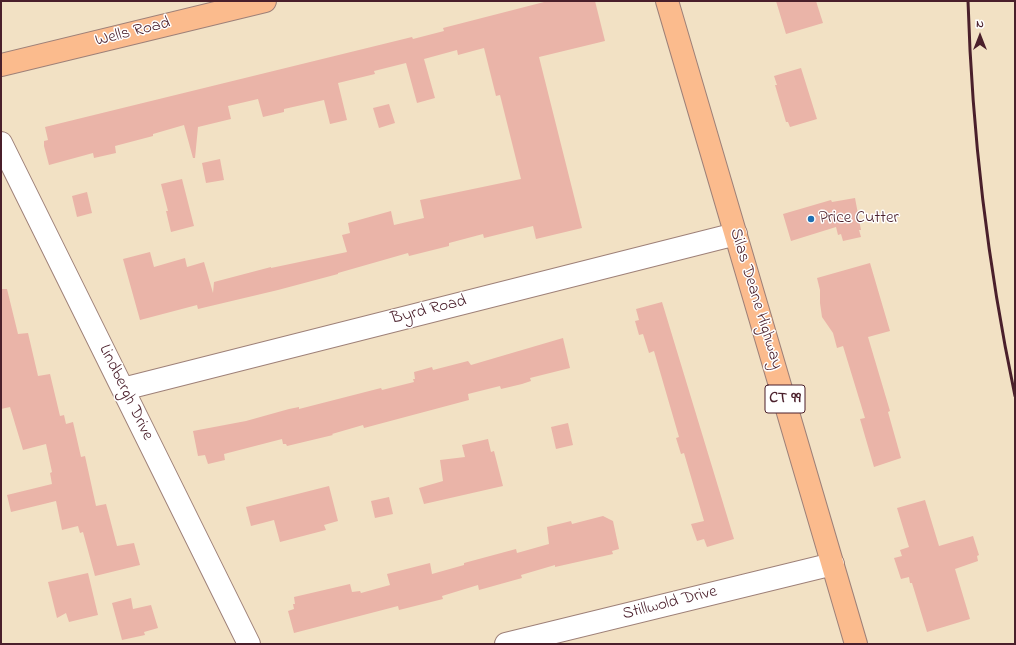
<!DOCTYPE html>
<style>
body{margin:0}
#map{position:relative;width:1016px;height:645px;overflow:hidden;background:#f2e1c4;font-family:"Indie Flower",sans-serif}
canvas{display:block}
.frame{position:absolute;inset:0;border:2px solid #4a1f2b;pointer-events:none}
.north{position:absolute;left:960px;top:16px;width:40px;height:40px;-webkit-text-stroke:3px #fff;paint-order:stroke;rotate:0deg;font-size:11px;font-weight:700;line-height:16px;text-align:center;color:#4a1f2b}
.north::after{content:'';display:block;margin:auto;width:14px;height:18px;background:#4a1f2b;clip-path:polygon(50% 0,100% 100%,50% 72%,0 100%)}
</style>
<div id="map">
<canvas width="1016" height="645"></canvas>
<div class="frame"></div>
<div class="north">N</div>
</div>
<script>
const ctx = document.querySelector('canvas').getContext('2d');
ctx.lineJoin = 'round';
function fillPath(path, color) { ctx.fillStyle = color; ctx.fill(path, 'evenodd'); }
function strokePath(path, color, width, dash) { ctx.strokeStyle = color; ctx.lineWidth = width; ctx.lineCap = dash ? 'butt' : 'round'; ctx.setLineDash(dash || []); ctx.stroke(path); }
function label(font, color, halo, rows, align = 'center') {
  ctx.font = font + ' "Indie Flower",sans-serif'; ctx.lineWidth = 3; ctx.setLineDash([]); ctx.textBaseline = 'middle'; ctx.strokeStyle = halo; ctx.fillStyle = color; for (const [text, x, y, turn = 0] of rows) {
    ctx.save(); ctx.translate(x, y); ctx.rotate((+turn || 0) * Math.PI / 180); ctx.textAlign = isNaN(turn) ? turn : align; if (halo) ctx.strokeText(text, 0, 0); ctx.fillText(text, 0, 0); ctx.restore();
  }
}
fillPath(new Path2D(`
 M548,1H595L605,41L539,57L582,228L536,239L533,226L484,238L483,234L449,243V246L409,256L408,253L338,273V274L278,290L198,309L197,305L140,320L123,259L150,252L154,267L185,258L187,267L204,262L213,293L214,282L271,267V268L347,252L342,235L350,233L348,223L391,211L394,225L424,218L420,200L521,179L500,95L496,96L484,48L458,55L457,50L424,59L435,98L417,103L406,63L374,71L375,74L338,83L347,120L330,124L324,100L284,109V112L263,117L258,99L228,106L231,119L198,127L195,158H193L184,125L153,134V136L115,146L116,153L94,158L93,153L49,165L44,146V141L48,140L45,127L412,37L413,39L444,31L443,28Z
 M776,1H816L823,23L786,34Z
 M801,68L817,119L790,127L788,122H786L775,85H777L774,76Z
 M389,104L395,123L379,128L373,108Z
 M220,159L224,180L206,183L202,163Z
 M182,179L194,226L171,232L166,211H168L161,184Z
 M87,192L92,213L77,217L72,196Z
 M855,198L861,230H859L861,237L843,241L841,234L838,235L836,227L791,241L783,214L831,200L832,202Z
 M870,263L890,331L868,337L890,411L888,412L901,458L874,467L860,419L865,418L843,346L837,348L833,333L822,317L820,303V290L817,278Z
 M1,289H7L18,334L28,333L38,376L50,374L60,416L64,415L66,424L73,422L81,457L85,456L96,506L106,504L117,546L134,543L140,565L95,576L83,532L80,533L78,526L62,530L56,501L11,512L7,495L52,484L50,473L52,472L46,444L23,450L10,407L1,409Z
 M662,302L734,539L707,547L704,539L697,541L691,524L704,521L684,453L681,454L676,438L679,437L654,351L649,353L643,334L639,335L635,321L639,320L636,309Z
 M563,338L570,368L530,378L531,381L522,384L501,389L500,386L468,394L469,400L364,428L363,425L332,434L333,435L287,446L286,444H283L282,439L224,454L225,460L208,464L205,455L198,456L193,431L246,421L289,409L299,407V409L381,388L382,390L414,382L413,379H415L414,372L432,367L433,370L468,361L471,365Z
 M568,423L573,445L556,449L551,427Z
 M488,439L491,452L494,451L503,486L424,504L419,488L443,481L440,460L465,457L462,445Z
 M329,486L338,521L324,525L326,530L280,542L274,520L251,526L246,507Z
 M389,497L393,514L375,518L371,501Z
 M925,500L939,546L973,536L979,555L977,556L978,561L955,569L970,619L927,632L912,583H910L909,577L901,579L894,558L902,556L900,550L909,547L897,508Z
 M603,516L613,521L619,549L612,551L613,554L555,567V565L521,575L522,578L479,590L478,585L442,596L443,599L399,610L398,606L294,633L288,611L294,609L293,604H295L294,597L350,584L352,592L360,591L361,593L390,585L387,574L430,563L432,574L464,565V563L516,549L517,553L549,544L547,527L571,521L572,524Z
 M88,573L98,615L69,622L66,613L57,618L48,582Z
 M131,598L133,609L151,605L158,628L144,632L145,635L122,640L112,603Z`), '#eab4a8');
const minor = new Path2D(`
 M1,143L249,644
 M123,389L736,234
 M506,644L833,564`);
const major = new Path2D(`
 M667,1L856,644
 M1,65L265,1`);
strokePath(minor, '#9e8078', 24);
strokePath(major, '#9e8078', 24);
strokePath(minor, '#fff', 22);
strokePath(major, '#fbbb8d', 22);
strokePath(new Path2D(`
 M968,1C972,133 988,267 1015,396`), '#4a1f2b', 3);
for (const [x, y, r, color] of [
 [811,219,4,"#1f6fb2"]
]) { const dot = new Path2D(); dot.arc(x, y, r, 0, 2 * Math.PI); ctx.fillStyle = color; ctx.fill(dot); strokePath(dot, '#fff', 1.5); }
for (const [x, y, w] of [
 [785,399,40]
]) { const box = new Path2D(); box.roundRect(x - w / 2, y - 14, w, 28, 3); ctx.fillStyle = '#fff'; ctx.fill(box); strokePath(box, '#4a1f2b', 1); }
label('bold 16px', '#4a1f2b', null, [
 ["CT 99",785,399]
]);
label('17px', '#4a1f2b', '#fff', [
 ["Wells Road",133,33,-14],
 ["Silas Deane Highway",755,299,73],
 ["Byrd Road",429,311,-14],
 ["Lindbergh Drive",125,393,64],
 ["Stillwold Drive",670,604,-14]
]);
label('17px', '#4a1f2b', '#fff', [
 ["Price Cutter",819,219]
], 'left');
</script>
